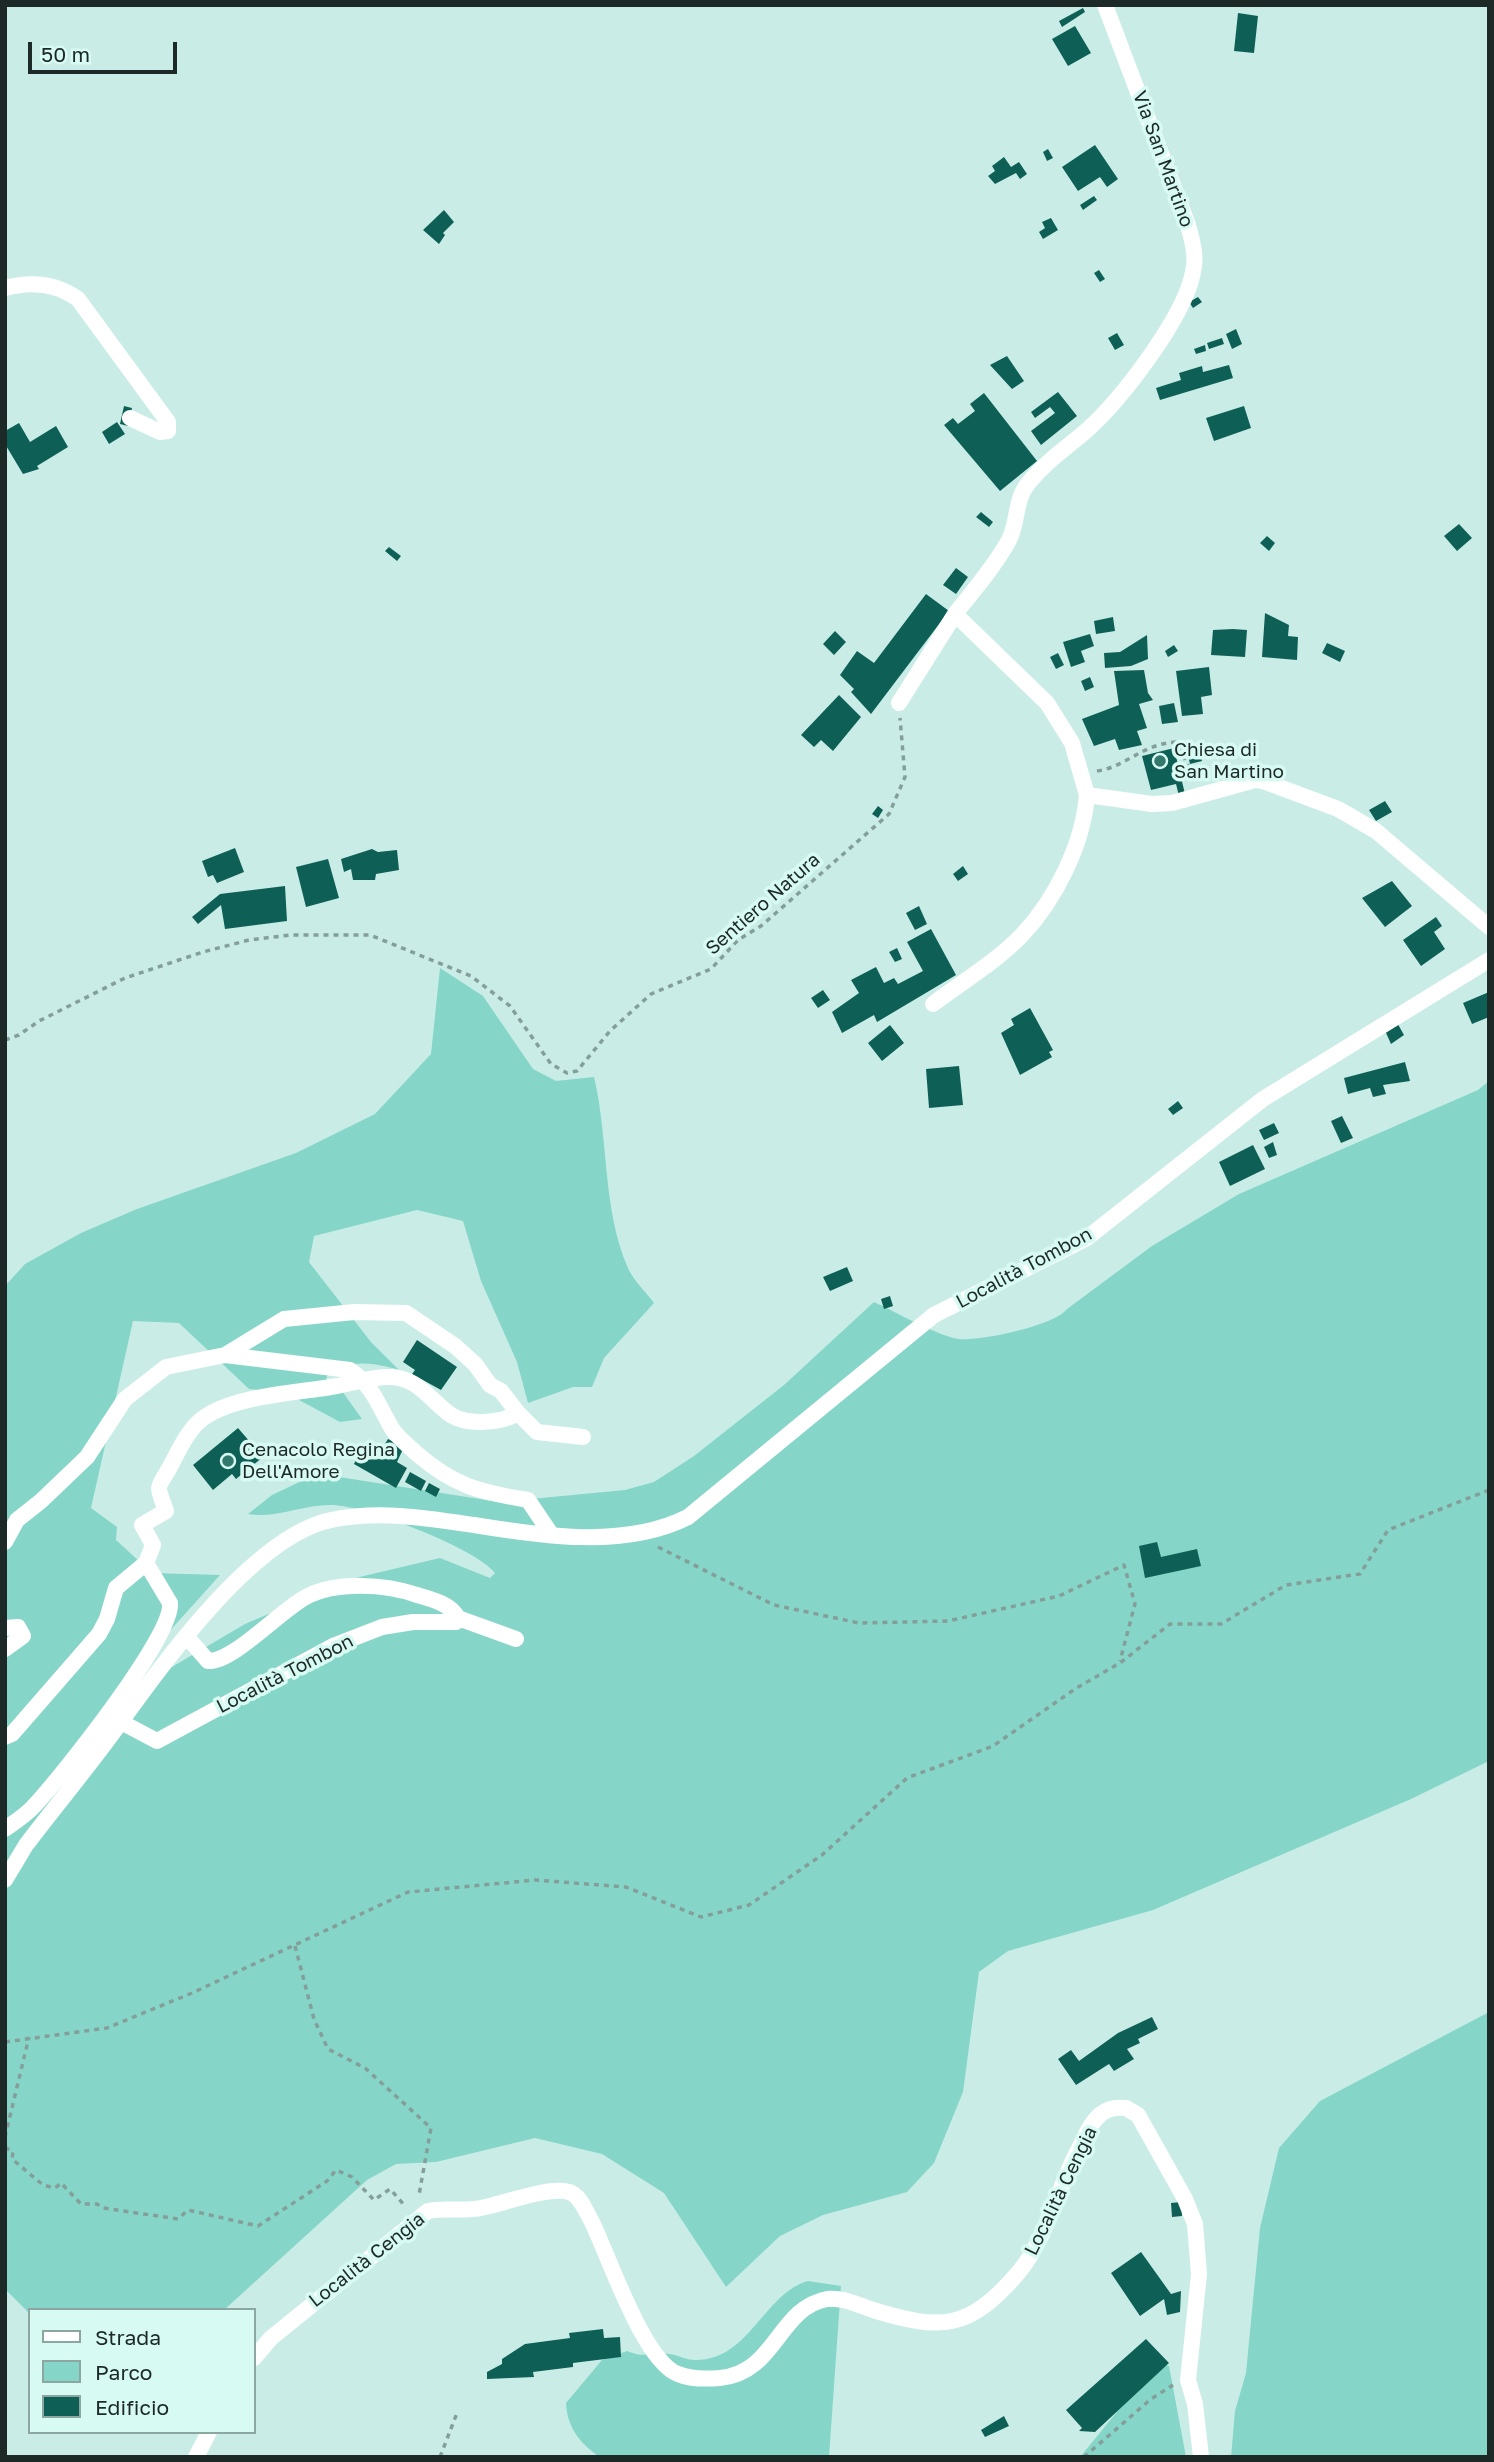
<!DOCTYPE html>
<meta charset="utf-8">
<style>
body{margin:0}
#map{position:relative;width:1494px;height:2462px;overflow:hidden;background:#c9ede6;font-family:"Golos Text",sans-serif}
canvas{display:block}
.frame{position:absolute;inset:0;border:7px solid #1c2927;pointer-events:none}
.legend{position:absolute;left:28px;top:2308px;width:228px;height:126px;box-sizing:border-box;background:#d7faf3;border:2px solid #8ca6a1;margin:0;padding:9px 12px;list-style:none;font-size:21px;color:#1c2927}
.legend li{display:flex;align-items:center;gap:14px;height:35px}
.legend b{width:35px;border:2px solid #8ca6a1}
.scale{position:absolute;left:28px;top:42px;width:149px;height:32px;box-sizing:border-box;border:4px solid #1c2927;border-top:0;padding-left:9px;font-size:21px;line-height:24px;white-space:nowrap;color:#1c2927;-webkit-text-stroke:5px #d7faf3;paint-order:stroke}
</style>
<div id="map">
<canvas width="1494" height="2462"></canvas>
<div class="frame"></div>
<ul class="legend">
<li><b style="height:9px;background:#fff"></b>Strada</li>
<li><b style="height:19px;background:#85d6c8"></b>Parco</li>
<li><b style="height:19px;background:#0e6056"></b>Edificio</li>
</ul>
<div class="scale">50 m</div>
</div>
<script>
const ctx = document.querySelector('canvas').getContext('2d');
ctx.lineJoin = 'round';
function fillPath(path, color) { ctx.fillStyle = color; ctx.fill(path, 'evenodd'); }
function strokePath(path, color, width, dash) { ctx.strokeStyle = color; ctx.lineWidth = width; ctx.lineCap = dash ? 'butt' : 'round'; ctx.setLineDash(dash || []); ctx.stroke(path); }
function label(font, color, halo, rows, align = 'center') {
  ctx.font = font + ' "Golos Text",sans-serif'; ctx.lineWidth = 7; ctx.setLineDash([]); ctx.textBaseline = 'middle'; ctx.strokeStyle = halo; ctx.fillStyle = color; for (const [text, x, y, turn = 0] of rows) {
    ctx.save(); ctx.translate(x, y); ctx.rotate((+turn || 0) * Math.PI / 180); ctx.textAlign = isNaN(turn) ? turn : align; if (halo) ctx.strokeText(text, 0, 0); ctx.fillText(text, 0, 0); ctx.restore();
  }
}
fillPath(new Path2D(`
 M440,968L483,996L533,1069L556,1081L594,1077C609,1140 602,1208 628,1268C633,1280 646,1292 654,1303L604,1358L592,1387H573L528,1403L517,1362L481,1281L463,1221L417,1210L314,1236L309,1262L371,1342L399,1370C374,1363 348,1358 327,1376L326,1381L337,1384L362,1419L340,1422L286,1393L249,1389L179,1323L133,1321L91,1508L117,1527L116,1540L152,1573L220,1575L131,1674V1691L245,1624L351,1579L440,1558L490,1578L495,1573C476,1548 365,1506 333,1505C304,1504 275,1519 248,1514L272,1495L308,1478L339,1477L499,1502L625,1490L654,1482L694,1456L784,1385L874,1302C894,1311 940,1337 959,1339C981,1341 1054,1326 1067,1309L1152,1246L1239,1194L1478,1090L1489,1081V1761L1411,1799L1153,1910L1008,1951L979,1972L963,2092L934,2163L907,2192L823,2215L780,2236L726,2287L664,2193L602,2154L535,2138L436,2162L396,2164L367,2180L224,2310H30V2314L5,2289V1286L25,1264L81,1233L137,1209L296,1153L375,1114L431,1054Z
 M1489,2012V2457H1231L1235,2411L1246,2373L1260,2228L1279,2148L1320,2101Z
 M808,2281L841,2286L829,2457H600C580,2444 567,2427 566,2403L602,2360L627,2351C642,2358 652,2353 669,2354C678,2355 686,2360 695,2360C749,2361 764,2293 808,2281Z
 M1157,2363L1169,2366L1186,2457H1080Z`), '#85d6c8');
fillPath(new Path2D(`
 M1083,8L1085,12L1062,27L1059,21Z
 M1238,13L1258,16L1254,53L1234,51Z
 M1075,26L1091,53L1068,66L1052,39Z
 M1095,145L1118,179L1107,187L1100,177L1078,191L1062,167Z
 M1048,149L1053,158L1047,161L1043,152Z
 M1004,157L1011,167L1019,162L1027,174L1020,179L1016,173L995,184L988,176L995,171L992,166Z
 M1094,196L1097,200L1083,210L1080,205Z
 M444,210L454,222L443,233L445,235L439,244L423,230Z
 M1051,218L1058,230L1043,239L1039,232L1045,228L1042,222Z
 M1099,270L1105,279L1100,282L1094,273Z
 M1198,297L1202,302L1193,308L1189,302Z
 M1236,329L1242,344L1232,349L1226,334Z
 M1117,333L1124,345L1115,350L1108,338Z
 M1222,338L1224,344L1209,349L1207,343Z
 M1205,345L1206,351L1196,354L1194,349Z
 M1007,356L1024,381L1012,389L990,365Z
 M1229,365L1233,378L1160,400L1156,388L1181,380L1179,373L1202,366L1203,372Z
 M1058,392L1077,416L1041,445L1031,431L1055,413L1050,407L1035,418L1031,412Z
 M984,393L1037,461L1000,491L944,425L953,418L958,424L975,411L970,404Z
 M124,406L132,408L128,426L120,424Z
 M1244,406L1251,428L1214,441L1206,418Z
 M117,422L125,434L109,444L102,432Z
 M19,423L30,442L56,426L68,447L37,466L39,469L23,474L5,444V431Z
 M981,512L993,522L989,527L976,517Z
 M1459,524L1472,538L1457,551L1444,536Z
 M1267,536L1275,543L1269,551L1260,543Z
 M389,547L401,556L397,561L385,551Z
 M956,568L968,577L956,594L943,585Z
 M926,594L949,611L871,714L851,692L854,689L840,675L857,651L874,663Z
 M1265,613L1289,625L1288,636L1298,637L1297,660L1262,657Z
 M1113,617L1115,631L1096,634L1094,621Z
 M1233,629L1247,630L1245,657L1211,655L1213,630Z
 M835,631L846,642L834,655L823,644Z
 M1090,634L1094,646L1081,651L1085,662L1071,667L1063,642Z
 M1147,635L1148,659L1131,666L1105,668L1104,653L1120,652Z
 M1327,643L1345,651L1340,662L1322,653Z
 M1174,645L1178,651L1168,657L1165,651Z
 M1058,653L1064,665L1056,669L1050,657Z
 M1209,667L1212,695L1201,697L1203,714L1182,716L1176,671Z
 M1144,670L1148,693L1153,700L1139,704L1147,728L1137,731L1142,745L1119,750L1115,739L1094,746L1082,719L1119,705L1114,671Z
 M1090,677L1094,687L1085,691L1081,681Z
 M839,695L861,717L833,751L821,740L814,747L801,735Z
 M1174,703L1178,722L1162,724L1159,706Z
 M1174,748L1185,794L1179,796L1176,784L1151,790L1142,756Z
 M1200,748L1202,761L1190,764L1187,751Z
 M1385,801L1392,812L1376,821L1369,810Z
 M878,806L883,810L878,818L872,814Z
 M235,848L244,872L217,883L213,875L208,877L202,861Z
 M372,849L378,852L397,850L399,870L376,874L375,880H353L351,869L344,872L341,859Z
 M328,859L339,898L306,907L296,867Z
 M963,866L968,874L958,881L953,874Z
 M1392,881L1412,906L1385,927L1362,898Z
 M285,886L287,921L225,929L221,905L198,924L192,917L220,894Z
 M919,906L927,924L915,930L906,913Z
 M1436,917L1442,926L1434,932L1445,949L1421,966L1403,940Z
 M931,929L956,975L877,1022L874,1015L842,1033L832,1012L859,993L851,980L876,967L884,983L894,978L898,984L923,971L907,942Z
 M897,948L902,959L895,962L889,952Z
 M823,990L830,1000L818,1008L811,998Z
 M1489,992V1017L1472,1024L1463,1003Z
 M1030,1008L1053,1050L1049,1052L1052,1057L1020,1075L1001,1033L1014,1025L1011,1019Z
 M1395,1019L1404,1035L1391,1044L1383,1026Z
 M890,1025L904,1043L882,1061L868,1043Z
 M1405,1062L1410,1081L1383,1085L1386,1094L1373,1097L1370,1088L1348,1094L1344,1078Z
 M959,1066L963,1105L929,1108L926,1069Z
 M1178,1101L1183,1108L1173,1115L1168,1109Z
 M1342,1116L1353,1138L1341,1143L1331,1121Z
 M1274,1123L1279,1133L1264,1140L1259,1130Z
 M1273,1142L1277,1155L1269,1158L1264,1147Z
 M1253,1145L1265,1169L1230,1186L1219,1162Z
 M847,1267L853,1281L830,1291L823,1277Z
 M890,1296L893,1306L884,1309L881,1299Z
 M417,1340L457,1367L441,1390L412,1374L415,1370L403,1362Z
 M238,1428L263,1457L236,1479L232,1474L213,1490L193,1465Z
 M388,1439L404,1447L397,1462L407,1468L396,1488L354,1464L364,1443L380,1452Z
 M410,1472L426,1481L421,1491L405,1482Z
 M429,1483L440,1489L436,1497L425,1491Z
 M1157,1542L1161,1557L1197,1549L1201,1566L1145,1578L1139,1546Z
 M1152,2017L1158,2029L1138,2039L1140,2043L1127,2049L1134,2059L1114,2071L1109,2064L1076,2085L1058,2059L1071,2050L1079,2061L1118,2033Z
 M1181,2202L1182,2216L1172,2217L1171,2203Z
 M1141,2252L1171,2294L1181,2291L1180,2312L1167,2315L1164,2299L1140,2316L1111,2273Z
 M603,2329L604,2338L620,2337L621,2357L573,2363V2367L533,2372L534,2377L487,2379V2372L502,2364V2359L525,2344L570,2338L569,2333Z
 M1146,2339L1169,2363L1095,2432L1079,2431L1082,2428L1066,2410Z
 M1004,2416L1009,2426L985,2437L981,2430Z`), '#0e6056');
strokePath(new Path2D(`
 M1097,771C1126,767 1142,744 1176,742L1190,769L1211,773
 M5,1040L19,1035L39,1021L125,978L203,952L249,940L290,935H370L471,976L510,1006L551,1064L567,1073L577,1071L610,1031L651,994L711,969L738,940L761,926L889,814L905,777L900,718
 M658,1547L774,1605L859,1623L948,1621L1059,1596L1124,1565L1135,1604L1120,1661
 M295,1946L314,2019L328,2049L365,2068L431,2128L419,2195
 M5,2042L107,2028L192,1993L408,1892L535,1880L626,1887L701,1917L749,1905L822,1855L907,1778L993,1746L1075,1689L1120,1663L1170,1624H1221L1286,1585L1360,1574L1388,1530L1489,1490
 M5,2137L29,2037
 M5,2147L13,2152L12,2159L43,2185L55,2188L61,2183L81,2204H97L103,2208L178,2219L188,2210L258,2226L327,2181L336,2170L352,2177L374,2200L390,2189L405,2206
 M440,2457L457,2413
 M1084,2457L1151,2399L1173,2385`), '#849f9a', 3.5, [5, 5]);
strokePath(new Path2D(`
 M1105,5L1188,225C1192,240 1197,256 1193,272C1185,317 1120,401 1086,431C1066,448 1043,464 1027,485C1015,500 1018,523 1009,540C995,566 973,591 955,614L1047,703L1072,743L1087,795L1152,804L1172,803L1255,780L1263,781L1338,809L1376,831L1489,927
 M5,288C31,281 56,283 78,299L168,422V431L160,432L130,418
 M899,703L955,614
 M933,1004C962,982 997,961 1022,935C1056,899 1083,844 1087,795
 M518,1413L537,1432L583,1437
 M5,1542L17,1520L41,1501L87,1457L125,1399L166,1367L225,1355L350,1370C375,1388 378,1406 393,1430C398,1438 409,1446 416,1453C454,1486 479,1492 528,1500L551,1534
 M458,1618L516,1639
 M5,1628L18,1627L23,1636L5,1649
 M121,1722L157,1741L333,1646L382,1627L413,1622H456L458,1618C451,1604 431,1599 417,1595C386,1584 336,1581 306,1597C281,1610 232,1663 208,1661L186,1636
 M5,1737L12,1734L99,1634L107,1619L116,1588L146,1563L153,1545L142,1525L166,1511C155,1480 157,1492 172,1463C180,1448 188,1430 202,1419C232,1396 294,1393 331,1387C352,1384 378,1374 399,1378C422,1383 433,1403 451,1415C468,1426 502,1423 518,1413L501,1391L490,1385L475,1364L455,1346L406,1313L354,1312L284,1319L225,1355
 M5,1829C15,1822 26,1815 34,1806C61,1777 174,1636 170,1603L146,1563
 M5,1880L26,1845C57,1804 90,1765 120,1723C165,1661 254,1536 331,1520C379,1510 427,1518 474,1525C541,1536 625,1549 688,1517L934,1315L1087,1238L1263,1099L1489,960
 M254,2358L271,2338L428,2211C446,2207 463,2212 481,2208C502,2204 549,2186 569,2192C580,2195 585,2210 591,2220C609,2256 643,2361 678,2374C690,2379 708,2379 720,2378C776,2373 778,2308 827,2299C843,2297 858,2305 873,2310C942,2331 969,2330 1018,2273C1048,2237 1058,2185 1081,2145C1086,2134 1091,2122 1101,2114C1108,2108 1117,2107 1126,2108L1138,2115L1185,2199L1195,2224L1199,2274L1188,2380L1195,2404L1201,2457
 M196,2457L209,2432`), '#fff', 16);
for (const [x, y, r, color] of [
 [1160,761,7,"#32786d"],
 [228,1461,7,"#32786d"]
]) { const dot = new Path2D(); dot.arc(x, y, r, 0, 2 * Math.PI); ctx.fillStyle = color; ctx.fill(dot); strokePath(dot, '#d7faf3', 2.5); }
label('19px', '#1c2927', '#d7faf3', [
 ["Via San Martino",1163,159,70],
 ["Sentiero Natura",763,904,-41],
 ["Località Tombon",1024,1268,-28],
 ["Località Tombon",285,1674,-27],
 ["Località Cengia",1061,2191,-64],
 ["Località Cengia",367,2260,-38]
]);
label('19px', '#1c2927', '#d7faf3', [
 ["Chiesa di",1174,750],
 ["San Martino",1174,772],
 ["Cenacolo Regina",242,1450],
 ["Dell'Amore",242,1472]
], 'left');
</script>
